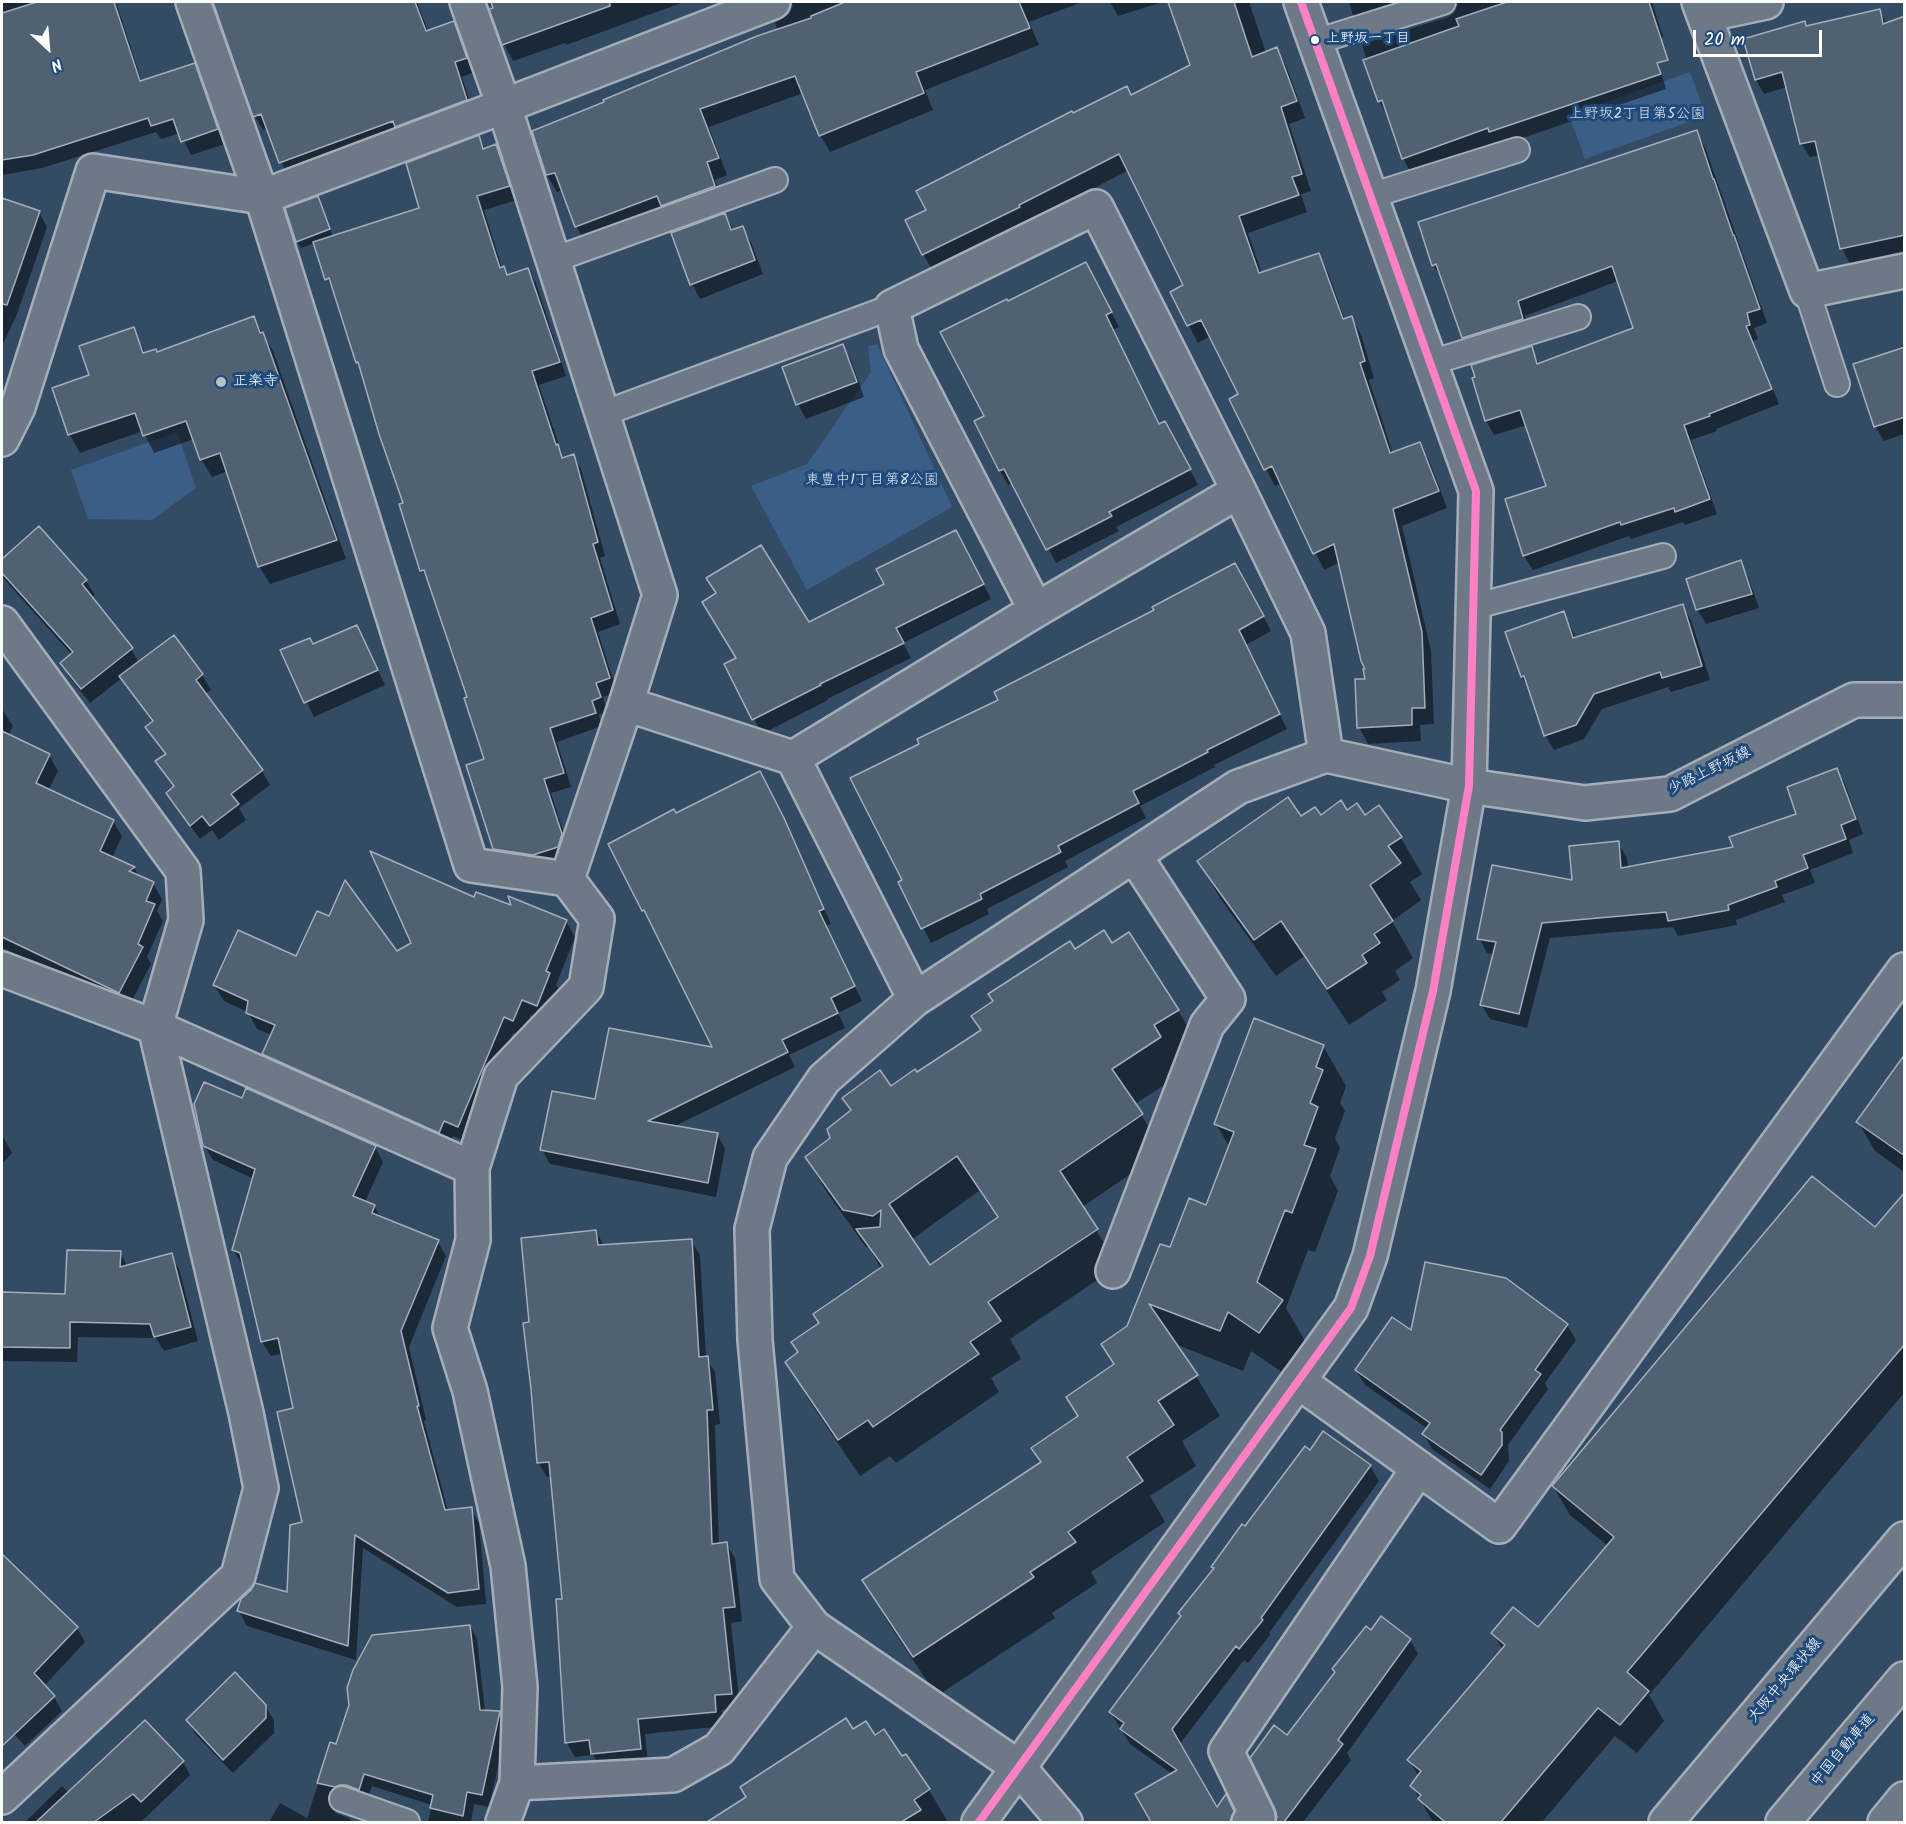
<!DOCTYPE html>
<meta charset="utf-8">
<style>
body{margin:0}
#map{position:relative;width:1906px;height:1824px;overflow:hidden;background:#344b65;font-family:Kalam,sans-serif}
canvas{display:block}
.frame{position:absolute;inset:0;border:3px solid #fff;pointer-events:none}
.north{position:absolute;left:18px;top:18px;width:60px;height:60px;-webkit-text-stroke:4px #1f4a7a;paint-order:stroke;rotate:154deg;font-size:16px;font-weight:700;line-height:24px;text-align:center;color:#fff}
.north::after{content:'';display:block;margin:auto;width:21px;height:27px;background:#fff;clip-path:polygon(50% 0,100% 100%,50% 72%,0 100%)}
.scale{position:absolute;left:1693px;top:30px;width:129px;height:27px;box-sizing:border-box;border:3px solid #fff;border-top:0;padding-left:8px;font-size:18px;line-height:21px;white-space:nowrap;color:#fff;-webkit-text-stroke:4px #1f4a7a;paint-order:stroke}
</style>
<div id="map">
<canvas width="1906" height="1824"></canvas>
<div class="frame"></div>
<div class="north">N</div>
<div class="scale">20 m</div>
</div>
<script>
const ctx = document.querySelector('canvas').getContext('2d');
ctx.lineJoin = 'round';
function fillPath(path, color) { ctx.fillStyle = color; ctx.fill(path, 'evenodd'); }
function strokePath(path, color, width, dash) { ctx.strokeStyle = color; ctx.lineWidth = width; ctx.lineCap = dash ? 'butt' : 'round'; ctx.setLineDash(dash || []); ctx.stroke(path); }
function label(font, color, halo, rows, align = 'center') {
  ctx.font = font + ' Kalam,"Klee One",sans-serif'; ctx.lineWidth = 6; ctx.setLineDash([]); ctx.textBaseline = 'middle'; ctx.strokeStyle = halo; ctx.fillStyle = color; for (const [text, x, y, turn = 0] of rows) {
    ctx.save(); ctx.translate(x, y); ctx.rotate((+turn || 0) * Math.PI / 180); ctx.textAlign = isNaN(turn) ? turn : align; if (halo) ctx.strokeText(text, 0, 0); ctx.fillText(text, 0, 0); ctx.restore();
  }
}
fillPath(new Path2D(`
 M1690,72L1706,116L1585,159L1569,115Z
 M877,344L952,507L807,590L751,486L807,464L871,372L868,346Z
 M177,432L196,488L152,520L88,519L71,470Z`), '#3b5e86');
fillPath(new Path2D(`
 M2,2H116L142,82L194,65L202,79L225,144L191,155L180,133L161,139L156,132L42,168L2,175Z
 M214,2H417L428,31L453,23L461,37L474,72L462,77L474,114L289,176L281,162L268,128L263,130L255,116Z
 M492,2H684L566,45L565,43L513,61L504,44L491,10L495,9Z
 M790,2H1082L1029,22L1039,45L925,90L933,110L830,152L820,135L803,93L709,127L727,175L715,180L724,203L586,243L576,226L563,190L557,192L547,175L533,131L778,31L775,23L789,14L793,5Z
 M1110,2H1163L1118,16Z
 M1170,2H1249L1266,53L1277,49L1286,66L1305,118L1289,124L1311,191L1301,194L1307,212L1248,233L1262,274L1318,255L1328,272L1345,320L1352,318L1361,335L1374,378L1369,380L1393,454L1420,444L1429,460L1447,508L1402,526L1431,651L1434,724L1420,725L1421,741L1368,744L1359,727L1367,680V669L1340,562L1324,570L1281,483L1275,486L1266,469L1240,395L1211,336L1198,343L1172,293L1185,286L1129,170L933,271L923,254L928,210L1073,115L1131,97L1192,66Z
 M1349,2H1652L1663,37L1652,41L1666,89L1499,146L1497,142L1411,173L1403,158L1387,115L1379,101L1362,44L1448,17L1454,13L1458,4L1448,3L1362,30L1353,15Z
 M1879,11L1887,24L1904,17V251L1850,263L1842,249L1819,155L1810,157L1801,143L1787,87L1764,94L1756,80Z
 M1697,132L1705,147L1767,323L1754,328L1758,339L1753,341L1779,404L1716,429L1717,431L1691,440L1717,514L1685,525L1683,522L1631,539L1629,536L1533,570L1524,556L1507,500L1547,487L1527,425L1494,435L1486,420L1531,348L1540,365L1635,329L1618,281L1525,316L1531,334L1471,352L1463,338L1442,279L1433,265Z
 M478,137L486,150L496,146L504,160L517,200L484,210L502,268L508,276L528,270L536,283L566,376L539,385L562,454L559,450L563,465L566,464L563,456L565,458L573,456L581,469L605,556L600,558L620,624L598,632L617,692L603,697L607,711L599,715L602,726L557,742L571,787L551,793L569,849L565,860L503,863L495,849L486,760L469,698L430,584L422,570L405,504L335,293L327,279L315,243L301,248L297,241L318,198L333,237L421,209Z
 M2,199L39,212L47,227L17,314L2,346Z
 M725,215L734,231L742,228L751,242L763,274L700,299L692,284Z
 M1093,278L1119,327L1113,330L1160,426L1173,438L1198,485L1116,527L1119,531L1056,563L1013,483L1008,485L1000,471L986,417L1008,303Z
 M253,318L273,351L346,559L270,584L259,566L228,471L212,477L201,459L194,439L154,453L143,431L80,453L70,435L54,389L91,376L133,329L146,354H157Z
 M842,346L851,360L864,397L806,419L798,404Z
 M1904,349V434L1884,441L1875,426Z
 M39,528L86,581L95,595L91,598L131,649L139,663L174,637L202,675L211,690L204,694L262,771L270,785L239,808L246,820L219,840L212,830L200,839L176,807L168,793L175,788L157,761L166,755L147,727L153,723L122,678L90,703L70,678L62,663L72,655L5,580L2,574V561Z
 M964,546L991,599L903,643L911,658L827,699L828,700L762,734L726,664L737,658L717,594L809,624Z
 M1740,562L1748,577L1759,608L1706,624L1697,609Z
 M1243,579L1271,631L1246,645L1287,729L1214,765L1215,767L1140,806L1146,818L1065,861L1068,867L987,909L989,914L931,943L900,882Z
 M1682,606L1691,620L1710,680L1671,692L1668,687L1602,709L1584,739L1554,750L1545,735L1531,692L1522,677L1507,632L1564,613L1576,638Z
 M357,627L385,685L314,717L282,651L313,646Z
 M2,709L13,726L8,736L49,755L58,771L48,791L113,821L122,836L112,858L134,868L140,878L153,883L162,899L157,911L163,921L147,957L151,964L128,1008L3,948L2,951Z
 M1837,770L1845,784L1863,834L1849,840L1853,853L1810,870L1815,883L1782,895L1785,902L1736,920L1737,925L1678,936L1673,927L1550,938L1527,1028L1490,1019L1481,1004L1494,954L1487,953L1479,938L1574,882L1618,843L1627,858L1628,868L1735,848L1798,814Z
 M768,788L791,834L831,924L826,926L862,1001L838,1013L845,1028L789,1055L795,1067L673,1127L717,1134L725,1149L716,1197L550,1164L542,1150L596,1101L715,1049L610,844L676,815Z
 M1347,812L1365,817L1401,838L1422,874L1410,882L1421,900L1392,921L1413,958L1395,971L1400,980L1382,992L1387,1000L1349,1025L1304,956L1276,976L1220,898L1199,862L1300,818L1320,817Z
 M475,899L566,921L575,937L556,985L559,990L546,1021L531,1015L522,1036L513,1033L468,1142L453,1136L448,1148L273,1070L264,1054L272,1035L257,1029L248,1012L224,1001L214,985L297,958L397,953Z
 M1111,945L1178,1010L1199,1047L1174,1062L1181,1074L1135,1104L1163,1152L1082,1207L1118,1266L1010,1339L1021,1359L991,1378L999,1392L896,1463L890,1456L860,1476L808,1399L787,1362L799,1353L820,1324L881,1269L869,1247H866L828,1194L806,1157L832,1139L852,1112L844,1098L891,1088L917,1074L982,1031L1074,951ZM979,1191L998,1219L930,1267L911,1240Z
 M1323,1046L1346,1086L1340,1103L1345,1111L1335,1138L1340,1148L1330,1176L1338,1191L1315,1252L1308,1250L1286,1308L1305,1341L1282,1372L1251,1351L1243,1371L1175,1344L1196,1376L1220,1416L1182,1441L1196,1466L1150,1496L1165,1522L1091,1572L1097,1583L1052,1613L1055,1618L937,1696L887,1621L864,1581L1041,1463L1033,1448L1079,1417L1115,1366L1128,1327L1171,1249L1207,1207L1230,1148L1216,1124Z
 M1904,1054V1172L1875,1151L1858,1122Z
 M242,1100L375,1147L383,1162L365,1202L374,1206L381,1218L438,1242L446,1256L409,1347L426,1420L424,1421L448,1511L471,1509L479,1523L486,1604L457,1607L363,1548L356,1660L247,1626L239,1611L288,1594L303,1523L295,1409L282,1354L271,1356L262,1342L245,1265L242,1264L233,1250L254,1179L213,1160L204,1145Z
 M2,1135L12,1153L2,1164Z
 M1904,1194V1393L1649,1695L1664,1721L1637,1753L1615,1736L1542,1822H1433L1412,1786L1419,1777L1409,1760L1503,1650L1493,1633L1538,1629L1608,1546L1570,1515L1553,1486L1875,1229Z
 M596,1231L604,1246L691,1241L700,1255L706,1358L715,1372L720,1424L715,1425L719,1545L726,1544L735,1558L742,1621L731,1623L740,1708L722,1710L724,1726L645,1734L648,1763L601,1768L593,1755L575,1757L566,1742L564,1600L552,1477H547L538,1462L531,1324Z
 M120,1253L128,1267L171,1255L179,1269L198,1341L164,1351L156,1338L78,1337L77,1362L2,1361V1293L67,1295Z
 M1505,1280L1567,1325L1576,1340L1545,1383L1548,1389L1508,1445L1509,1461L1490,1489L1432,1449L1424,1434L1428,1429L1365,1385L1356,1370L1412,1332Z
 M1324,1433L1370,1466L1379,1481L1269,1633L1270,1635L1248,1663L1244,1660L1179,1745L1217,1810L1226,1797L1240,1822H1152L1137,1795L1172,1774L1130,1744L1111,1713L1215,1570L1213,1567L1310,1452Z
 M15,1569L77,1628L85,1642L44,1686L54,1697L62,1711L25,1746L2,1721V1583Z
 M470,1626L477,1639L485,1712L499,1713L507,1726L489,1807L474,1804L471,1822H428L432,1805L372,1786L366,1802H339L335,1809V1813L349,1818L352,1822H269L280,1803L307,1818L331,1744L337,1746Z
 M1371,1632L1410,1640L1418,1654L1347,1753L1351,1760L1303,1822H1277L1288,1737Z
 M265,1705L274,1721V1733L233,1773L196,1735L187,1720Z
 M145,1722L183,1762L190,1775L142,1821L144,1822H25L62,1786L69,1793Z
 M853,1731L875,1737L901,1758L905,1756L929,1790L948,1822H727Z`), '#0007');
const building = new Path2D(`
 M37,2H114L140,81L195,63L218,129L181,142L173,119L151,126L148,118L33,155L2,160V13Z
 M213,2H415L426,31L454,21L467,58L455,62L467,100L395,127L393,121L279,163L261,114L253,117Z
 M491,2H610V6L502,45L489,9L493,8Z
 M845,2H1019L1030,28L916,72L924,93L819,136L795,76L700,109L719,158L707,162L715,186L661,206L657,196L575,227L555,173L546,175L532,131L604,102L603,100L757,36L811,18V16Z
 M1168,2H1234L1252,57L1277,47L1297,101L1281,107L1302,174L1292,177L1299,195L1239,216L1259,273L1319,253L1343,319L1352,316L1365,361L1360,363L1390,453L1420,442L1439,491L1393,509L1422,632L1425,708H1412V725L1357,728L1355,679H1365L1363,669H1365L1361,661L1334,544L1313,554L1272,466L1264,470L1229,399L1238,394L1201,320L1187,326L1170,292L1183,285L1119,154L1019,205L1020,207L922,255L905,220L926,210L916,191L1072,111L1073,113L1127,86L1131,95L1190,65Z
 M1507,2H1649L1668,60L1657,63L1661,74L1489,132L1488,128L1402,159L1382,100L1378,102L1363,60L1459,26L1456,19Z
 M1880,9L1883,24L1905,16V235L1840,249L1815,141L1800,144L1782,72L1755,80L1743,39L1805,21L1806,26Z
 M1697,130L1713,179H1714L1733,235H1734L1760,309L1747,313L1750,325L1746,326L1772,389L1709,414L1710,416L1684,425L1710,499L1675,512L1674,508L1621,525L1620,522L1523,556L1505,499L1546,486L1520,410L1485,421L1472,378L1475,377L1471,365L1532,346L1537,364L1633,328L1612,266L1518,301L1523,319L1462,338L1436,264L1432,266L1418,222Z
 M479,135L483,149L496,144L510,186L477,196L500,268L504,266L507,275L528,268L560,362L532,371L556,445L558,444L562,458L574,454L598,542L593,544L613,610L591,618L610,678L596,683L601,697L592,701L596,713L550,728L564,773L544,779L562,834L558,847L533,855L493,849L466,765L484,759L464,698L467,697L424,570L420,571L399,504L403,503L379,434L358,362L356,363L329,278L325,280L313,242L419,208L406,163Z
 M318,196L330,229L296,242L285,208Z
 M2,198L40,211L7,305L2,304Z
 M725,213L731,230L743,226L755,260L690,285L671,233Z
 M1086,262L1112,312L1106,315L1159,424L1165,421L1191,469L1109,512L1112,516L1046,550L1004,469L999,471L974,421L984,416L940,332L1007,299L1008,301Z
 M254,316L260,333L263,332L337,540L258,567L220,453L200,460L186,421L143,436L135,413L68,435L52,388L89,375L79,346L134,327L143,353L156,349L157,352Z
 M843,344L857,382L796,405L782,367Z
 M1905,347V417L1874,427L1853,364Z
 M39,526L87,580L82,584L133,648L81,689L60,663L73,652L2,573V559Z
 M956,530L984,584L896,628L904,643L820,684L821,685L752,720L724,664L736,658L702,602L716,593L706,578L761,545L809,622L884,584L876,569Z
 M1741,560L1752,594L1696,610L1686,579Z
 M1235,563L1264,616L1239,630L1280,714L1207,750L1208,752L1133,791L1139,803L1058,846L1061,852L980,894L982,899L921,929L898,882L902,880L850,778L919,744L917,739L998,700L994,692L1154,610L1152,607Z
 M1683,604L1702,666L1662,678L1660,672L1594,694L1576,725L1544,736L1524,676L1521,677L1505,632L1564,611L1573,638Z
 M357,625L378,670L304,703L280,650L310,638L313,644Z
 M174,635L203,674L196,680L263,770L231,794L239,804L210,826L202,816L190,826L166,793L174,786L155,761L166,754L145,727L153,721L119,676Z
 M2,731L50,754L36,783L114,820L100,851L135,867L129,871L154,882L146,901L155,904L138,944L143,947L119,993L2,937Z
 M1837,768L1856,819L1841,825L1846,839L1803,855L1808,868L1775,881L1777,887L1728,905L1729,910L1668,921L1666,912L1542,923L1519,1014L1480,1005L1496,942L1477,939L1492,865L1572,880L1569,846L1619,841L1621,868L1733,847L1729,837L1796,814L1787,787Z
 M760,771L784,818L824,909L819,911L855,986L831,998L838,1013L782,1040L788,1052L648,1121L718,1133L708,1183L540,1150L552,1091L595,1099L609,1028L712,1047L644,910L642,911L608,844L674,809L676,813Z
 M1288,797L1301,816L1315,807L1321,815L1341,800L1347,810L1357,803L1365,815L1379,805L1402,837L1388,846L1401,863L1370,885L1393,921L1374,934L1380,943L1362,955L1367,963L1327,989L1281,921L1254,940L1197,861Z
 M370,851L474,897L476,892L511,905L508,896L567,920L546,971L550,973L537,1006L522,1000L513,1021L504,1017L458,1127L444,1121L439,1133L262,1054L275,1025L246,1013L248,1001L213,985L238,930L296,956L317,911L329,916L345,880L397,951L411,943Z
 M1104,930L1112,943L1129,932L1179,1010L1154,1025L1161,1037L1112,1069L1143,1114L1060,1171L1098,1229L988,1302L1001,1321L970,1342L979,1354L873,1427L868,1420L838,1440L785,1362L798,1352L791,1342L819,1323L813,1314L883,1266L856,1229L880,1227L881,1210L873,1216L843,1210L805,1157L830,1138L827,1129L851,1110L842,1098L880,1070L891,1086L915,1069L917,1072L981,1030L971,1016L993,1001L988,994L1070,941L1075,949ZM957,1156L998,1217L930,1265L889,1204Z
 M1254,1018L1324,1045L1316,1067L1323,1070L1310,1103L1318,1107L1304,1145L1316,1149L1292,1213L1285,1210L1257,1282L1283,1300L1259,1333L1228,1312L1220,1331L1149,1304L1198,1375L1158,1401L1174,1425L1127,1457L1143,1481L1068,1532L1076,1542L1030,1572L1034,1577L913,1657L862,1580L1041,1462L1031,1448L1078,1416L1066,1397L1114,1364L1101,1344L1127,1326L1160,1244L1170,1247L1189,1198L1206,1205L1234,1132L1214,1124Z
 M1905,1054V1156L1856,1122Z
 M204,1082L242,1098L246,1088L376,1146L353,1196L375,1205L372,1213L439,1240L401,1331L419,1406H417L445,1510L472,1507L479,1589L448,1593L355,1535L348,1646L237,1611L241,1599L251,1590L255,1583L287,1592L290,1525L302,1522L277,1412L293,1408L278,1338L261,1342L240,1253L232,1250L255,1169L203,1146L194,1104Z
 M1812,1176L1875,1227L1905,1192V1344L1627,1672L1649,1691L1620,1725L1598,1708L1501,1822H1445L1418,1799L1421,1795L1410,1786L1421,1771L1407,1760L1505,1645L1491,1633L1513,1607L1538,1627L1614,1537L1552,1486Z
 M596,1230L598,1245L692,1239L699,1357L708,1356L713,1410H707L712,1544L727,1542L735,1607L723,1608L732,1694L715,1695L716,1712L638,1719L641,1749L591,1754L589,1740L565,1743L556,1599H562L549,1462L537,1463L531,1389L523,1323L529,1322L521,1238Z
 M67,1250L121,1251L120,1267L172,1253L191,1327L154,1337L150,1324L70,1322V1348L2,1347V1292L65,1294Z
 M1425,1262L1506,1278L1568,1324L1535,1370L1541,1374L1500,1430L1502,1432V1445L1481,1475L1422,1434L1430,1423L1355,1370L1392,1317L1411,1330Z
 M1323,1431L1371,1465L1261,1618L1263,1620L1239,1649L1236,1646L1172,1729L1217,1807L1226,1794L1234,1811L1230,1822H1151L1135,1794L1177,1770L1120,1729L1124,1723L1109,1712L1181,1616L1178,1613L1214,1568L1211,1567L1242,1524L1245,1526L1305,1446L1310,1450Z
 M2,1554L78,1627L34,1673L55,1696L2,1746Z
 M1381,1616L1411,1639L1338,1740L1343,1744L1284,1822H1275L1277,1817L1275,1809L1250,1758L1274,1725L1287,1735L1335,1672L1332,1669L1366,1626L1371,1630Z
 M470,1625L480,1710L500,1711L482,1795L467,1792L463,1816L430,1808L433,1795L364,1774L359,1790L346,1785H340L335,1787L317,1783L330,1742L336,1744L349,1705L347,1688L353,1670L372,1635Z
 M235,1672L266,1705V1718L223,1760L186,1720Z
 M846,1718L853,1729L866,1721L875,1735L884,1729L902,1756L906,1754L930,1789L914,1800L921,1810L901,1822H707L746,1797L740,1787Z
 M145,1720L184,1761L141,1802L133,1794L94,1822H36Z`);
fillPath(building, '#506174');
strokePath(building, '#a4aeba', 1.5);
const service = new Path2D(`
 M1315,42L1443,2
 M1370,196L1517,150
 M553,260L775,180
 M1807,291L1837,384
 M1430,363L1578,317
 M602,414L892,307
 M1473,607L1663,556
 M342,1799L407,1822`);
const minor = new Path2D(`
 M193,2L262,197L471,865L567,879L597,919L586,987L501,1076L472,1168L473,1240L450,1328L470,1391L508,1566L520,1687L517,1783L503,1822
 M467,2L504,106L660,595L626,704L567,879
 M1699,2L1807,291L1904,271
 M1704,15L1766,2
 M2,439L18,407L93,171L262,197L504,106L773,2
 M1036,610L901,349L892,307L1096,207L1239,491L1308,633L1326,755
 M2,623L183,871L186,920L155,1027L246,1413L261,1488L238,1576L2,1797
 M626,704L793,758L915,999
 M793,758L1036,610L1239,491
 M2,969L155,1027L472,1168
 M1113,1271L1207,1025L1228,999L1134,855
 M1298,1381L1499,1526L1904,970
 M1018,1767L814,1627L777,1579L755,1340L752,1229L770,1158L824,1079L915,999L1238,787L1326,755L1469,786
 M517,1783L673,1775L719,1749L814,1627
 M1249,1822L1258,1817L1226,1751L1419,1468`);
const tertiary = new Path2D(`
 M1469,786L1585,803L1670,794L1854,700H1904
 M1018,1767L1065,1822
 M979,1822L1351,1308L1370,1256L1433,991L1469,786L1476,491L1301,2`);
const primary = new Path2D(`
 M1666,1822L1904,1539`);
const motorway = new Path2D(`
 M1783,1822L1904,1679
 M1885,1822L1904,1799`);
strokePath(service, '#a4aeba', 28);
strokePath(minor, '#a4aeba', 38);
strokePath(tertiary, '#a4aeba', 38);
strokePath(primary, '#a4aeba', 38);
strokePath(motorway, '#a4aeba', 38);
strokePath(service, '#6d7986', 24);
strokePath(minor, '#6d7986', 33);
strokePath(tertiary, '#6d7986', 33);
strokePath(primary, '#6d7986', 33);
strokePath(motorway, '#6d7986', 33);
strokePath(new Path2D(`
 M979,1822L1351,1308L1370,1256L1433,991L1469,786L1476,491L1301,2`), '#ff80c5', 8);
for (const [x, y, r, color] of [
 [1315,40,5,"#fff"],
 [221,382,6,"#b8c0c9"]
]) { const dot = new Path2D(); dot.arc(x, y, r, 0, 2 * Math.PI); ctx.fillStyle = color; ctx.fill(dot); strokePath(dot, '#1f4a7a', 2); }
label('14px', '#fff', '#1f4a7a', [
 ["上野坂一丁目",1326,40]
], 'left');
label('15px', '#d8dfe8', '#1f4a7a', [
 ["上野坂2丁目第5公園",1637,115],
 ["東豊中1丁目第8公園",872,481]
]);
label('15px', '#fff', '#1f4a7a', [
 ["正楽寺",233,382]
], 'left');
label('15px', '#fff', '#1f4a7a', [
 ["少路上野坂線",1710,772,-26],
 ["大阪中央環状線",1786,1681,-50],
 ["中国自動車道",1844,1751,-50]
]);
</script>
